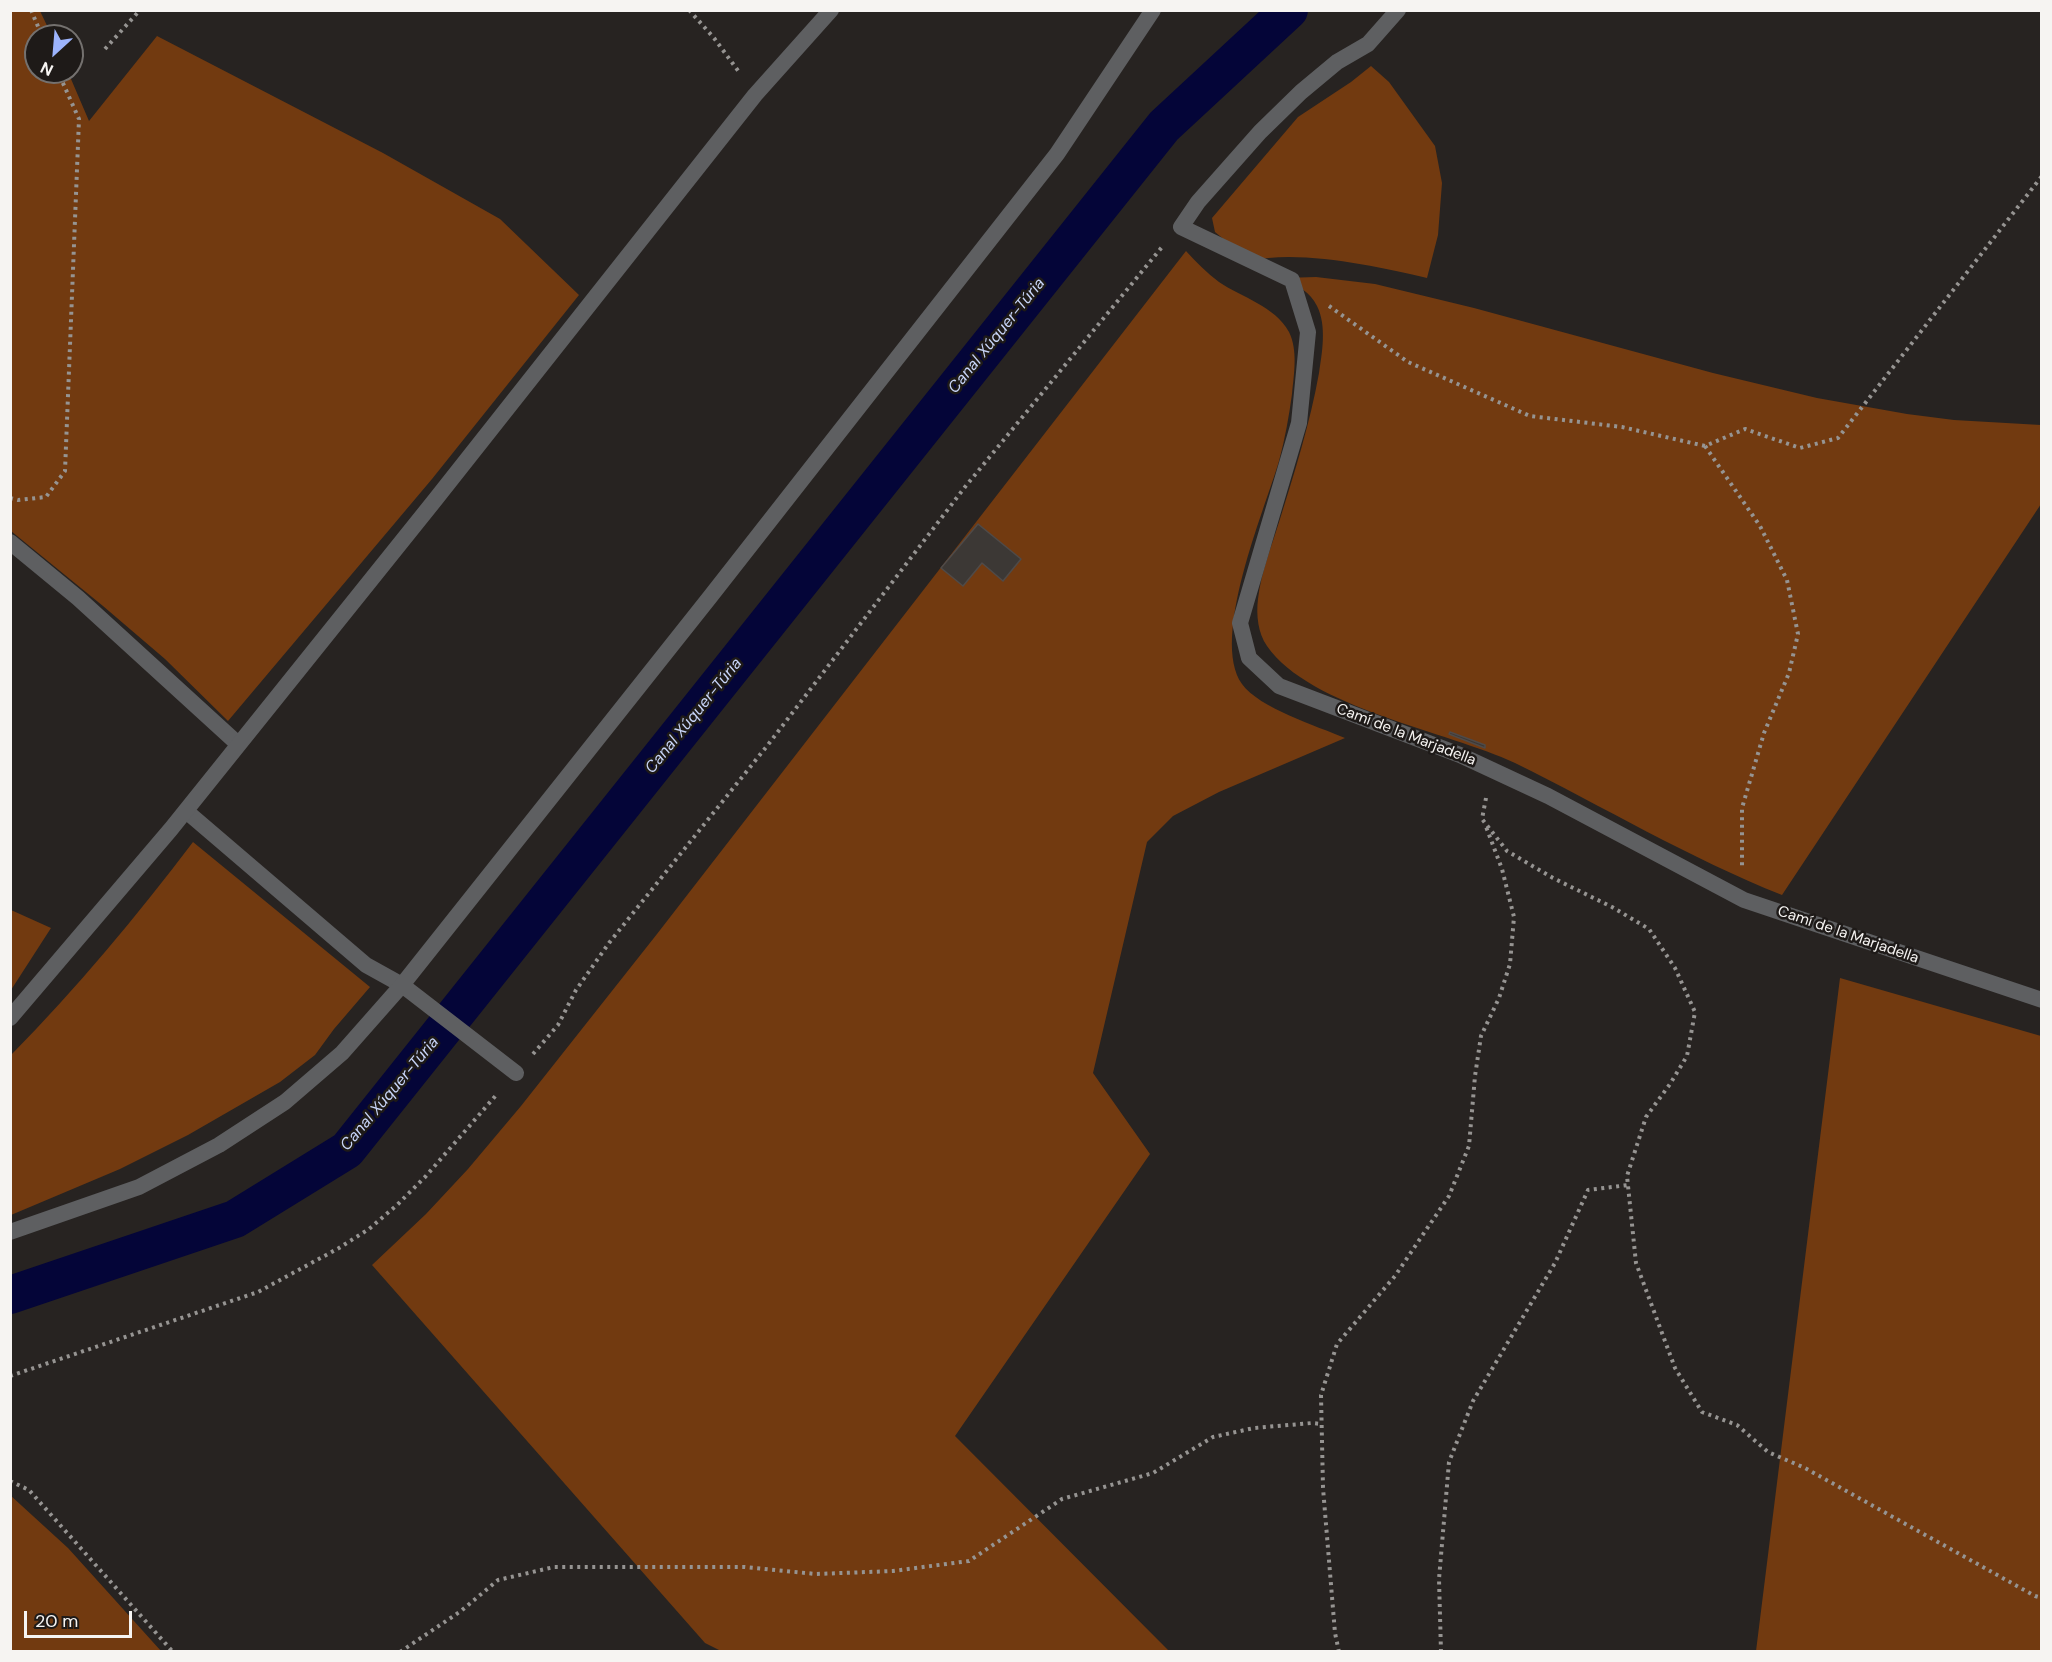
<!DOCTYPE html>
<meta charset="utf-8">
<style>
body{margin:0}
#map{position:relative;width:2052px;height:1662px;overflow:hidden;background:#272321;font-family:"DM Sans",sans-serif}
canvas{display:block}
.frame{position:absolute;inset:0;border:12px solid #f6f4f2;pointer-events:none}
.north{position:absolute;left:24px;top:24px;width:60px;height:60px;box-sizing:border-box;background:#1e1a18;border:2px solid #74716f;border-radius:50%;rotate:206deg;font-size:16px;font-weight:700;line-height:24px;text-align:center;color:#f6f4f2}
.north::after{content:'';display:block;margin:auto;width:21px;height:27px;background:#9cb4fd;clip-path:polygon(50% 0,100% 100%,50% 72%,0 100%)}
.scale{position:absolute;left:24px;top:1611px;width:108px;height:27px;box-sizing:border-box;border:3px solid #f6f4f2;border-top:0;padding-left:8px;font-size:18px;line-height:21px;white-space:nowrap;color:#f6f4f2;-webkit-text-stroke:4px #1e1a18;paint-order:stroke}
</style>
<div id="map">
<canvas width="2052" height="1662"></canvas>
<div class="frame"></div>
<div class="north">N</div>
<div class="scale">20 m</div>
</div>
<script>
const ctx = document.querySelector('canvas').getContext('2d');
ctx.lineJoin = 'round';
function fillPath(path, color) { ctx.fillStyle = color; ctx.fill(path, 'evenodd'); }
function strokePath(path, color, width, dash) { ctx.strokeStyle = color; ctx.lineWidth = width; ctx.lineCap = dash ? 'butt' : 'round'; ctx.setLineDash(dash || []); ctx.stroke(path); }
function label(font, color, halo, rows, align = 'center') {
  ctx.font = font + ' "DM Sans",sans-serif'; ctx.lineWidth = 5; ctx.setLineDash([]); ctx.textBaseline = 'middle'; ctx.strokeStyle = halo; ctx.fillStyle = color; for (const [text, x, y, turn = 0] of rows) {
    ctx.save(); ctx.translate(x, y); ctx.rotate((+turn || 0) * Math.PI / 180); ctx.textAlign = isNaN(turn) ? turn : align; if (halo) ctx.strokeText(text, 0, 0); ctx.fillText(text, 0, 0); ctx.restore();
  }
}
fillPath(new Path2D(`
 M10,11H40L52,36H36V72H68L89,121L157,36L383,153L500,219L579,295L432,479L228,721L165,659L103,606L11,531Z
 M1371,66L1389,82L1435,146L1442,183L1438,235L1427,278C1378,266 1297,249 1250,261L1215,232L1212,218L1298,117L1351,82Z
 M1186,251C1196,262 1207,273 1219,282C1241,297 1275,306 1289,332C1298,350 1294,374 1292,394C1289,416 1285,439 1279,461C1264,512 1210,638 1242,684C1259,708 1317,726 1345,738L1219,792L1173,816L1147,842L1093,1073L1150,1154L955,1436L1169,1651H721L705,1643L372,1265L426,1214L468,1169L521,1106L657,934Z
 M1316,277L1375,284L1474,308L1713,373L1817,398L1907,414L1954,420L2041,425V504L1782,895C1689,858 1604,807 1515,763C1447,731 1310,708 1267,646C1258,633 1256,615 1258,599C1261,572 1272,545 1280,519C1295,471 1310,423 1319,373C1322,353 1327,326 1317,306C1310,292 1298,286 1284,278Z
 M193,842L370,987L334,1029L315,1055L280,1082L188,1135L120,1169L11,1215V1055C77,988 136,917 193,842Z
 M11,910L51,928L11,990Z
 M1840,978L2041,1036V1651H1756Z
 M10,1495L68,1548L161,1651H11Z`), '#723a10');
strokePath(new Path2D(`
 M10,1295L235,1219L347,1150L1164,126L1289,10`), '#040538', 38);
const building = new Path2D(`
 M978,524L1021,559L1003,581L982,563L963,586L941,568Z
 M1450,732L1485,745V748L1449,734Z`);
fillPath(building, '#3c3835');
strokePath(building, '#4f4a48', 1.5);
strokePath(new Path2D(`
 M31,10L42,36
 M689,10L714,38L739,72
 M105,49L140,10
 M1329,306L1408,362L1530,416L1622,427L1705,446L1745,429L1800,448L1838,438L2042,176
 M1705,446L1760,526L1787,580L1798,634L1789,673L1764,733L1742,808V869
 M10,498L18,500L46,497L65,471L79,119L58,72
 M1486,798L1482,819L1507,851L1553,878L1612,907L1649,929L1675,968L1695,1012L1687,1056L1670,1084L1646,1117L1627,1176L1636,1263L1675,1368L1702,1412L1737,1425L1768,1452L1805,1468L2035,1596L2042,1598
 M533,1054L558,1025L576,990L609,943L767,746L965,487L1162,247
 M10,1376L258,1292L339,1248L369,1229L397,1205L426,1176L498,1093
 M10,1481L29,1490L173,1652
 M400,1652L461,1611L498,1580L554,1567H745L816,1574L893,1571L969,1561L1062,1499L1153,1473L1213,1437L1254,1428L1312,1423L1321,1424
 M1339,1652L1335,1633L1323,1488L1321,1395L1337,1344L1395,1276L1449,1196L1469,1146L1475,1076L1481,1036L1499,998L1510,964L1514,917L1502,869L1485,824
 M1441,1652L1439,1579L1449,1462L1473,1401L1555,1263L1588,1190L1628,1185`), '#969492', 4, [3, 4.5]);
strokePath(new Path2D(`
 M10,542L78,598L238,744
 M186,811L366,965L402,985`), '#5e5f61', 16);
strokePath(new Path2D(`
 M1398,10L1368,44L1337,62L1301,92L1260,132L1198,202L1181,227L1292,280L1308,332L1299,423L1240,623L1249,658L1279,686L1460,755L1548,796L1744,900L2042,1000
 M402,985L516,1073
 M10,1018L171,829L435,500L755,95L831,10
 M10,1232L139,1187L219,1145L285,1102L342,1053L402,985L710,597L1057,154L1153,10`), '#5e5f61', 16);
label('15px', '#f6f4f2', '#1e1a18', [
 ["Camí de la Marjadella",1406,735,21],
 ["Camí de la Marjadella",1848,935,19]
]);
label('italic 16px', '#c8d5f8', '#1e1a18', [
 ["Canal Xúquer-Túria",997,336,-51],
 ["Canal Xúquer-Túria",694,716,-51],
 ["Canal Xúquer-Túria",390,1094,-50]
]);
</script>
